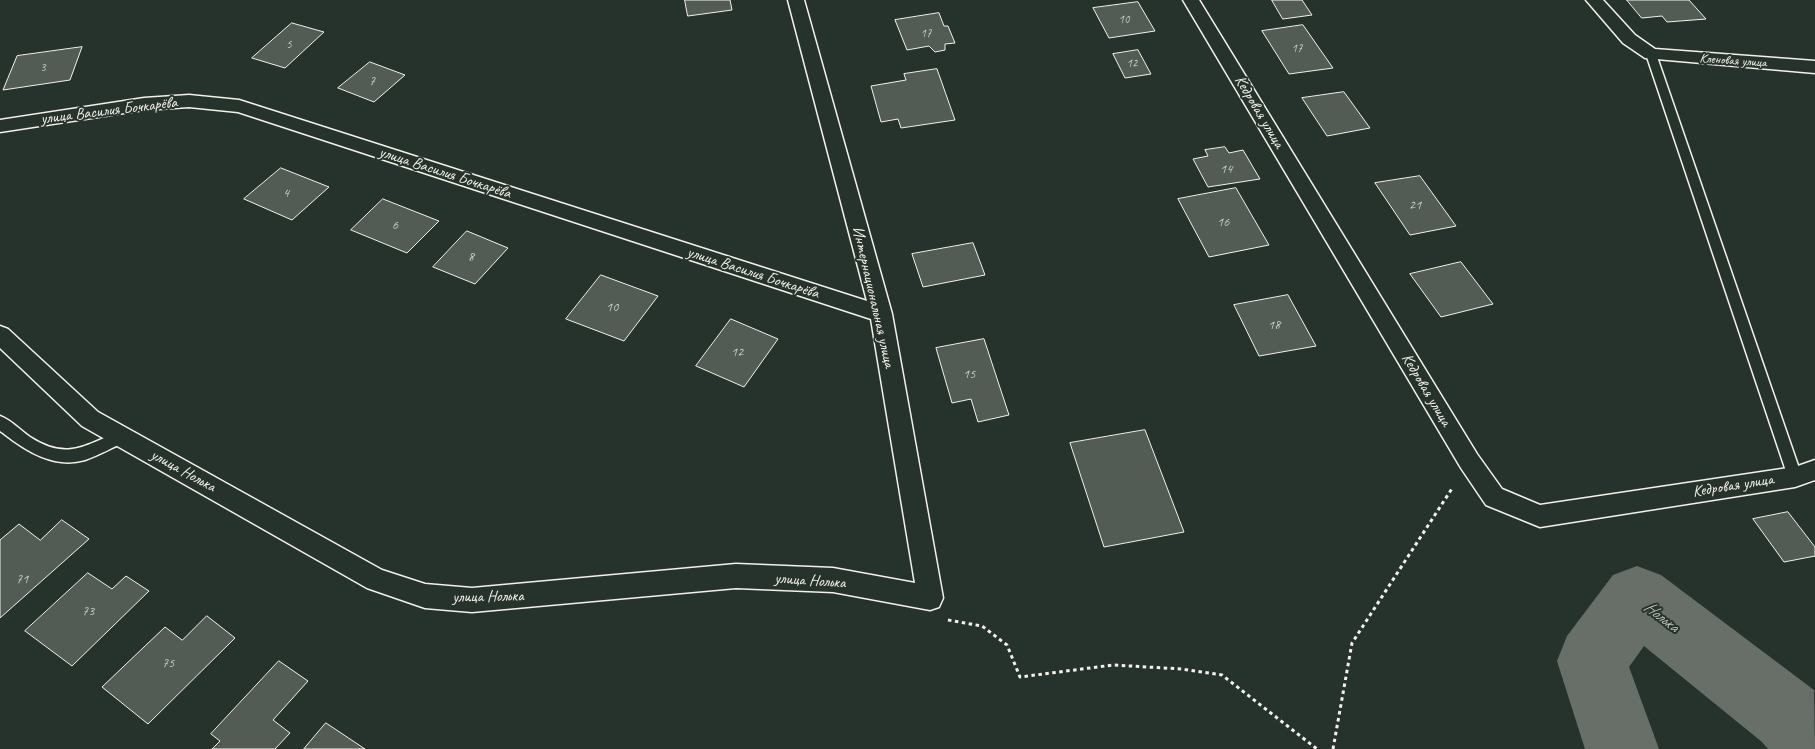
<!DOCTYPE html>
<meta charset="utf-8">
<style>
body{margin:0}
canvas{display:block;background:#26332d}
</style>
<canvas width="1815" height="749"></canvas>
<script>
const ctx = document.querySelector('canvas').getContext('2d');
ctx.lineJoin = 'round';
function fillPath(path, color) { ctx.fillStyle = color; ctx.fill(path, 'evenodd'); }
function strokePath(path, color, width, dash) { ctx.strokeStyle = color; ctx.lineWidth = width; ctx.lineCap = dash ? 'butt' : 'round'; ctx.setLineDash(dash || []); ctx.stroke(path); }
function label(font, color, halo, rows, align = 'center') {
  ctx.font = font + ' Caveat,sans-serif'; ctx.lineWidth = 4; ctx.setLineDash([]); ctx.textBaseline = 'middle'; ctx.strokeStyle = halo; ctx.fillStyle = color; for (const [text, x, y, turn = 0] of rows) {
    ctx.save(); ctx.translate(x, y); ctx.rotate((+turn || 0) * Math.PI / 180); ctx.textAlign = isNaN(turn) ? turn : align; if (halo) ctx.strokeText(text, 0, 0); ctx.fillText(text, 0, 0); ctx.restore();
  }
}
fillPath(new Path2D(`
 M1637,566L1661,575L1814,690L1815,749H1768L1762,742L1644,646L1629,667L1659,749H1585L1557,661L1567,636L1613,575Z`), '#676f68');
const building = new Path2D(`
 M685,0H730L732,10L688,16Z
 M1272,0H1302L1312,15L1283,19Z
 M1627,0H1689L1706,19L1667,22L1662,16L1642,18Z
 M1138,2L1155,31L1109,38L1093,8Z
 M939,13L944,26H948L955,43L945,44V50L935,52L929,46L907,50L895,20Z
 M292,23L324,32L285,68L252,58Z
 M1303,25L1333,68L1289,74L1262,31Z
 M82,47L70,80L3,90L17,56Z
 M1138,50L1151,74L1125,78L1113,54Z
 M370,62L405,75L374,102L338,88Z
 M937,69L955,120L901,128L898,119L881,122L871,86L906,80L904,74Z
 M1344,92L1370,128L1327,136L1302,98Z
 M1225,147L1229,153L1243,150L1260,179L1208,187L1193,159L1208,156L1205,150Z
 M281,168L329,187L292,220L244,199Z
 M1420,176L1456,226L1410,235L1375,183Z
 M1236,188L1269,245L1209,257L1178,199Z
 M383,199L439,221L407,253L351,230Z
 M467,231L508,248L475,284L433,267Z
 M973,243L985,275L923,287L912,254Z
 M1461,262L1493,304L1441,317L1410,274Z
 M601,275L658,296L624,341L566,319Z
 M1288,295L1316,346L1259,356L1234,305Z
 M731,319L778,339L744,387L696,366Z
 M984,339L1009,415L978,422L971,399L952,403L936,348Z
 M1145,430L1184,532L1104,547L1070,443Z
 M1788,512L1815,547V556L1784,562L1753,519Z
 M62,520L89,539L0,618V540L19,524L40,540Z
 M88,573L112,589L126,576L149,591L72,666L25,631Z
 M207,616L235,638L148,724L102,687L165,627L182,640Z
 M279,661L308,681L273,720L290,733L275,749H212L220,741L211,734Z
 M326,723L365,749H304Z`);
fillPath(building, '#525c55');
strokePath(building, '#f4f1e8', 1);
const service = new Path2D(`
 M1651,50L1656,54L1802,477L1800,482L1795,484L1790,482L1788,477L1646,54Z
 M0,416C11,420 20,430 30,437C69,462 85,444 122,431L127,433L129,437L127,441C113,447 100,455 85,460C54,469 26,451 3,433L0,431Z`);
const minor = new Path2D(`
 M788,0H804L892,314L943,598L939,607L930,610L833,592L736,588L472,612L425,608L367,588L82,426L0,348V326L8,329L98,412L382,570L425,584L472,588L736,564L833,568L915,583L871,319L238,112L189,107L144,110L0,132V120L144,98L189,95L239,100L867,301Z
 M1183,0H1199L1477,454L1502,489L1540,505L1795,467L1815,460V480L1795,487L1540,527L1486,505L1461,468Z
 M1586,0H1603L1635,35L1655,49L1815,61V73L1645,58L1623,43Z`);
strokePath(service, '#f4f1e8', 3);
strokePath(minor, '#f4f1e8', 3);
strokePath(new Path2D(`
 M948,620L982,626L1007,645L1020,677L1113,665L1182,669L1222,675L1317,749
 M1333,749L1352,643L1453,487`), '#f4f1e8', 3, [3.5, 3.5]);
fillPath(service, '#26332d');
fillPath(minor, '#26332d');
label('12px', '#ccccc3', null, [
 ["10",1124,20],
 ["17",926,34],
 ["5",289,45],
 ["17",1297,49],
 ["12",1132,64],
 ["3",43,68]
]);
label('13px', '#f4f1e8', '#26332d', [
 ["Кленовая улица",1733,61,4]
]);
label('14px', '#ccccc3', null, [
 ["7",372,81],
 ["14",1226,169],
 ["4",286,193],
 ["21",1415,205],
 ["16",1223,222],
 ["6",395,225],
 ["8",471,257],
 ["10",612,307],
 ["18",1274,325],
 ["12",737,352],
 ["15",969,374],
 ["71",22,579],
 ["73",88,611],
 ["75",168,663]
]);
label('16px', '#f4f1e8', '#26332d', [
 ["улица Василия Бочкарёва",109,111,-7],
 ["Кедровая улица",1259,112,59],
 ["улица Василия Бочкарёва",445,173,18],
 ["улица Василия Бочкарёва",753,273,18],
 ["Интернациональная улица",873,297,77],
 ["Кедровая улица",1426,390,59],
 ["улица Нолька",183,471,29],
 ["Кедровая улица",1733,486,-9],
 ["улица Нолька",810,581,4],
 ["улица Нолька",488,597,-1]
]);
label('italic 17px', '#bcbdb5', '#26332d', [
 ["Нолька",1661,617,38]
]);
</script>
